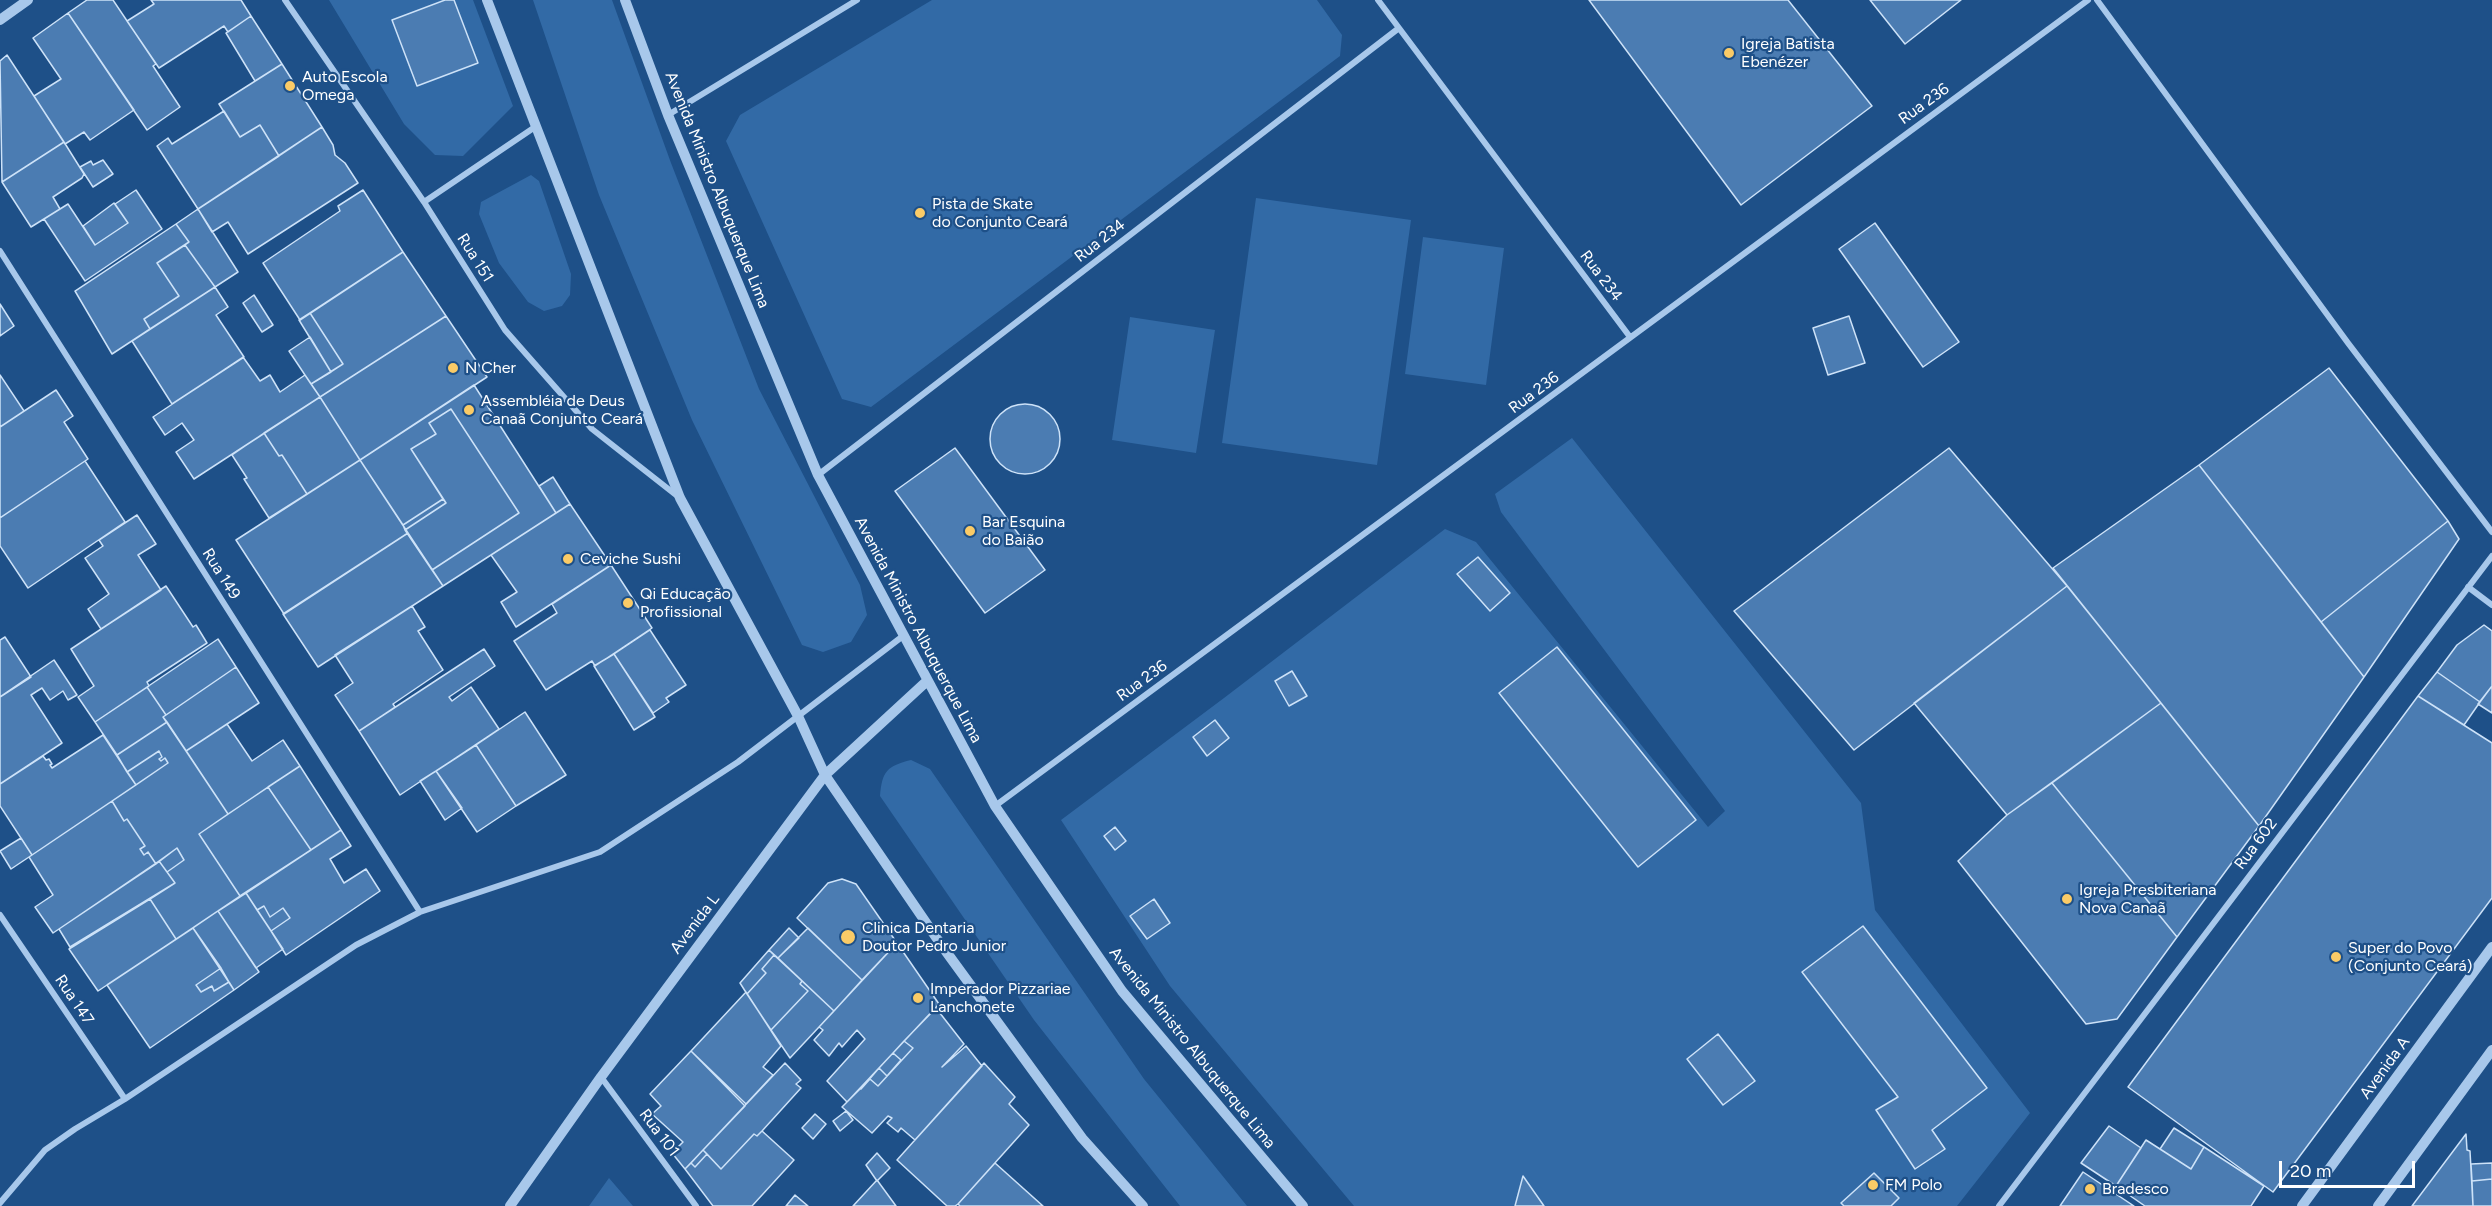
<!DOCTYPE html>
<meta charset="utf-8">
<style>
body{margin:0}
#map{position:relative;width:2492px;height:1206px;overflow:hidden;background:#1e5088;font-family:Figtree,sans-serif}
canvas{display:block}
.scale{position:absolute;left:2279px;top:1161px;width:136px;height:27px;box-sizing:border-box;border:3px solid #fff;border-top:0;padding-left:8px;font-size:18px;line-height:21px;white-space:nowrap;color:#fff;-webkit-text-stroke:4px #1e5088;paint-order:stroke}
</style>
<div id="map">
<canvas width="2492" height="1206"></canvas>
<div class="scale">20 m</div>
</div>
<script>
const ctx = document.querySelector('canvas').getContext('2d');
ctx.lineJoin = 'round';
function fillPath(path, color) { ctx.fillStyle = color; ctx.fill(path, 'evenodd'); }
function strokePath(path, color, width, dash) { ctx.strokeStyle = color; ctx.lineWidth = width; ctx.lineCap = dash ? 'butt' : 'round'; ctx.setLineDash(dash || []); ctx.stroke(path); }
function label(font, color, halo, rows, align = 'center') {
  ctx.font = font + ' Figtree,sans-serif'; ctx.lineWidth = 4.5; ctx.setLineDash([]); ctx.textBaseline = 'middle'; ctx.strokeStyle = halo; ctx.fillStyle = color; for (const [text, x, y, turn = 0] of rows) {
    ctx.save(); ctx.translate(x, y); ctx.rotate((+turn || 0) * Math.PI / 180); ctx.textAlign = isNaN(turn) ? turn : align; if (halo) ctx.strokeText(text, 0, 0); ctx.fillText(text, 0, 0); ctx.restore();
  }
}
fillPath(new Path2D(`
 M329,0H445L392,20L417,86L478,63L454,0H473L513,106L463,156L435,155L404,124Z
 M533,0H612L671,163L759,389L860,585L867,615L851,642L823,652L802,645L692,420L599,195Z
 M932,0H1317L1342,35L1340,56L871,407L842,399L726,141L740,115Z
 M531,175L539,181L571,274L570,295L562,306L544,311L528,302L499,263L479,214L481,202Z
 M1256,198L1411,220L1377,465L1222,443Z
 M1423,237L1504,248L1486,385L1405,374Z
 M1130,317L1215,330L1196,453L1112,440Z
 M1572,438L1861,803L1875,910L2030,1113L1957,1206H1354L1170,986L1061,820L1224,698L1445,529L1476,542L1708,827L1725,811L1501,512L1495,494Z
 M911,760L930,769L1144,1079L1247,1206H1180L1034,1020L880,796C882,771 887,766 911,760Z
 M609,1178L633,1206H589Z`), '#326aa6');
const building = new Path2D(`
 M87,0H113L156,64L153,66L180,107L147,130L68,13Z
 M151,0H241L251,16L228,32L224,26L159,68L127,21L154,4Z
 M445,0H454L478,63L417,86L392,20Z
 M1589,0H1788L1872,106L1741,205Z
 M1870,0H1961L1905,44Z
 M68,13L134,110L90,140L84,132L65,144L34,96L61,79L33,38Z
 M251,16L282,64L255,81L226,33Z
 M7,55L64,142L2,182L0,61Z
 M282,64L322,127L279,156L260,125L240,137L219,104Z
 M224,111L240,137L260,125L279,156L198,209L157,146L168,138L172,144Z
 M322,127L333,145L335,155L345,163L358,183L248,254L228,222L212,232L198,209Z
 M64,142L84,174L82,178L53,197L60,209L31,227L2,182Z
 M103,160L113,174L93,187L80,167L91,161L93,165Z
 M136,190L162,229L85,281L44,219L68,204L95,245L128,223L115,204Z
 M363,190L403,252L300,320L263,263L340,211L338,206Z
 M114,203L128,223L95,245L83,226Z
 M198,209L238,272L215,287L185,245L189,242L176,224Z
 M1875,223L1959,342L1923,367L1839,249Z
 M176,224L189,242L157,263L179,296L144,319L150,329L112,354L75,291Z
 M185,245L215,287L150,329L144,319L179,296L157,263Z
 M403,252L446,316L320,397L311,384L343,364L310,313Z
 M215,287L228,307L216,315L244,357L172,404L132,341Z
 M254,295L273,325L262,332L243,303Z
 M0,304L14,326L0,336Z
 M310,313L343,364L331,372L299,320Z
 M446,316L487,377L360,460L320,397Z
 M1849,316L1865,363L1828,375L1813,328Z
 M310,337L331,372L311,384L289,351Z
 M243,357L260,381L270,375L280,392L305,375L320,397L194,479L176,452L194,440L182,423L165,435L153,417Z
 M2329,368L2448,521L2321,622L2199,465Z
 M0,375L24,411L0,427Z
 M474,385L556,513L443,586L432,570L519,513L451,409L429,423L436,434L411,449L443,499L403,525L360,460Z
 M56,390L73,416L64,422L88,459L0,518V427Z
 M320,397L360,460L307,494L282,455L279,456L264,433Z
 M990 439a35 35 0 1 1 70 0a35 35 0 1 1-70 0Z
 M451,409L519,513L432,570L405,530L446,503L411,449L436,434L429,423Z
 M264,433L279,456L282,455L307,494L269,518L244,479L247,478L232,455Z
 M955,448L1045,570L985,613L895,491Z
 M1949,448L2067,586L1854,750L1734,611Z
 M360,460L408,533L284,614L236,540Z
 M85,461L125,522L28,588L0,546V518Z
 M2199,465L2364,677L2259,826L2053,568Z
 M553,477L570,504L556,513L539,486Z
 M443,499L446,503L405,530L403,525Z
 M570,504L611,565L516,627L501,602L517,592L491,555Z
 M137,515L156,544L138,555L161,590L101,629L88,609L109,594L85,558L103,546L99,540Z
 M2448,521L2459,539L2364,677L2321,622Z
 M408,533L443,586L318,667L283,614Z
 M1478,557L1510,593L1490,611L1457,574Z
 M611,565L652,628L595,666L592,661L546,690L514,641L557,613L552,604Z
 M166,586L193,627L196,625L207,643L147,682L149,686L95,722L78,697L94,686L71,649Z
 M2067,586L2161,703L2007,815L1914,703Z
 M412,606L425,627L418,631L443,670L393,704L395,707L359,731L335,695L353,683L335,655Z
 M2484,625L2492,631V686L2480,702L2437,672L2457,645Z
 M650,630L686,685L666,698L669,702L653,713L614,654Z
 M5,637L31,677L0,697V640Z
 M218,639L236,667L166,715L147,687Z
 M1557,647L1696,820L1638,867L1499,693Z
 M484,649L495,666L449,697L452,701L471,687L499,729L400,795L359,731Z
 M614,654L655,717L634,730L594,666Z
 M54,660L77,695L68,700L63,691L50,700L42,688L31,695L62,743L0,784V697Z
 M236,667L259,703L186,751L163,717Z
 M1292,671L1307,696L1289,706L1275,681Z
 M2437,672L2480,702L2464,725L2418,696Z
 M2492,686V713L2478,704Z
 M147,687L166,715L163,717L167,722L117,755L95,722Z
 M2418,696L2492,743V898L2273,1192L2128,1087Z
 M2161,703L2259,826L2177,937L2052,783Z
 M525,712L566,775L516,806L476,745Z
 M1215,720L1229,738L1207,756L1193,737Z
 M167,722L228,814L199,834L240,896L176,939L150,899L175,883L167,872L184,860L177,848L156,864L148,852L144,855L140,849L145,846L127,819L124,821L112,801L168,763L165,758L161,761L159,759L162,757L159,751L127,772L117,755Z
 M227,724L252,761L283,740L300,766L228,814L186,751Z
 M103,735L136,785L32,855L0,806V784L43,756L46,760L49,759L52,764L50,765L52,768Z
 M476,745L516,806L477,832L436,771Z
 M159,751L162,757L159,759L161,761L165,758L168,763L136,785L127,772Z
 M300,766L341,830L311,850L268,787Z
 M436,771L462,808L445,820L420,781Z
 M2052,783L2177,937L2117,1019L2086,1024L1958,861L2007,815Z
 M268,787L311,850L240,896L199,834Z
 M112,801L124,821L127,819L145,846L140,849L144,855L148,852L156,864L53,933L35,907L53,895L29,857Z
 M1115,827L1126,841L1115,850L1104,836Z
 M341,830L351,846L330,859L344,883L366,869L380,891L286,955L271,931L290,918L283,908L270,917L264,906L257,910L246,893Z
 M21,838L32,855L11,869L0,851Z
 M177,848L184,860L167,872L159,861Z
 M159,861L175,883L70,947L59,929Z
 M842,879L856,884L897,943L862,980L797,918L828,883Z
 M246,893L283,949L256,968L218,911Z
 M150,899L176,939L98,991L69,949Z
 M1154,899L1170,923L1147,939L1130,916Z
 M264,906L270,917L283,908L290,918L271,931L257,910Z
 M218,911L259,972L234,990L193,928Z
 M1863,926L1987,1088L1932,1130L1945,1149L1915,1169L1876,1110L1898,1097L1802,972Z
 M193,928L221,968L196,985L201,992L212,986L214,991L229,982L234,990L150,1048L107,985Z
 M789,928L799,938L778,958L769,950Z
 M808,928L862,980L834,1011L778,958Z
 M897,943L939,1004L847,1102L827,1081L865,1039L857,1030L842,1047L839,1043L829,1056L814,1040L823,1030L819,1027Z
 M769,950L774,955L762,969L766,973L747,994L740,983Z
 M774,955L802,981L800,984L808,991L771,1030L747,994L766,973L762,969Z
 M221,968L229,982L214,991L212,986L201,992L196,985Z
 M802,981L834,1011L790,1058L771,1030L808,991L800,984Z
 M746,992L781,1046L763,1067L773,1075L746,1104L691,1051Z
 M936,1008L964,1044L942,1067L966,1046L982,1066L915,1140L901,1128L898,1132L887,1123L892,1118L888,1116L872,1133L842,1107L870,1079L878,1086L913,1048L904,1041Z
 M1718,1034L1755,1081L1723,1105L1687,1059Z
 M904,1041L913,1048L878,1086L870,1079L861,1089L879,1068L887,1076L901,1060L893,1053Z
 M691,1051L745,1106L685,1169L672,1153L683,1142L652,1114L661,1106L650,1094Z
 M893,1053L901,1060L887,1076L879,1068Z
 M785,1063L801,1080L796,1084L801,1088L762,1131L757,1136L754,1134L721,1169L703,1150Z
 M984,1063L1015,1097L1009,1104L1029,1125L958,1204L955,1206H947L897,1160Z
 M846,1111L853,1120L840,1131L833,1121Z
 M815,1114L826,1124L813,1139L802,1128Z
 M2109,1126L2141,1148L2116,1186L2081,1163Z
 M2174,1128L2204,1147L2191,1169L2160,1149Z
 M762,1131L794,1160L752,1206H713L685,1169L691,1163L695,1167L707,1154L721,1169L754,1134L757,1136Z
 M2466,1134L2467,1150L2470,1151L2473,1206H2412Z
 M2146,1140L2191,1169L2204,1147L2264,1186L2251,1206H2145L2116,1186Z
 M703,1150L707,1154L695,1167L691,1163Z
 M877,1153L890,1168L877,1181L866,1165Z
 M995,1163L1043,1206H960L958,1204Z
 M2492,1163V1179L2472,1181L2471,1164Z
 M2083,1172L2134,1206H2060Z
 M1874,1173L1899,1198L1891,1206H1844L1841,1203Z
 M1523,1176L1544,1206H1515Z
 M2492,1179V1206H2473L2472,1181Z
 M877,1180L896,1206H853Z
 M795,1195L808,1206H786Z`);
fillPath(building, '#4b7cb2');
strokePath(building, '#cde2f8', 1.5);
strokePath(new Path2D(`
 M285,0L424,202L505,330L592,429L676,495
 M1378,0L1630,337
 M2097,0L2348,343L2492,532
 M668,115L857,0
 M424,202L535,127
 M0,251L420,912
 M818,475L1399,28
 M2468,587L2492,605
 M995,806L2088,0
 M0,915L125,1099
 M601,1077L696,1206
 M0,1203L45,1150L75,1129L125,1099L356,945L420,912L600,852L738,762L903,636
 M1999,1206L2492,556`), '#a8c8eb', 6);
strokePath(new Path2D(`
 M487,0L680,498L798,716L825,775L942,946L1082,1138L1143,1206
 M625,0L668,115L818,475L995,806L1122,991L1303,1206
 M0,20L28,0
 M510,1206L601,1077L825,775L927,681
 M2302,1206L2492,947
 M2378,1206L2492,1050`), '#a8c8eb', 10);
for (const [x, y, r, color] of [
 [1729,53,6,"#facb67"],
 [290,86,6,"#facb67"],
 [920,213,6,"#facb67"],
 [453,368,6,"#facb67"],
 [469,410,6,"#facb67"],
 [970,531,6,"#facb67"],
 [568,559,6,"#facb67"],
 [628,603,6,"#facb67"],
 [2067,899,6,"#facb67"],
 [848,937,8,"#facb67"],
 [2336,957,6,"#facb67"],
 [918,998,6,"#facb67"],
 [1873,1185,6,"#facb67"],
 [2090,1189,6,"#facb67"]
]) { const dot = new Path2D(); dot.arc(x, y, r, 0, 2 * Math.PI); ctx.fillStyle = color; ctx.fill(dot); strokePath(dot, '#1e5088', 2); }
label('16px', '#fff', '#1e5088', [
 ["Igreja Batista",1741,44],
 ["Ebenézer",1741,62],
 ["Auto Escola",302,77],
 ["Omega",302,95],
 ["Pista de Skate",932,204],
 ["do Conjunto Ceará",932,222],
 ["N Cher",465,368],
 ["Assembléia de Deus",481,401],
 ["Canaã Conjunto Ceará",481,419],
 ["Bar Esquina",982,522],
 ["do Baião",982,540],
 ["Ceviche Sushi",580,559],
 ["Qi Educação",640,594],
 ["Profissional",640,612],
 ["Igreja Presbiteriana",2079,890],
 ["Nova Canaã",2079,908],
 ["Clinica Dentaria",862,928],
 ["Doutor Pedro Junior",862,946],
 ["Super do Povo",2348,948],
 ["(Conjunto Ceará)",2348,966],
 ["Imperador Pizzariae",930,989],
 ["Lanchonete",930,1007],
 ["FM Polo",1885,1185],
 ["Bradesco",2102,1189]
], 'left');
label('16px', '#fff', '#1e5088', [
 ["Rua 236",1924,104,-36],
 ["Avenida Ministro Albuquerque Lima",717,190,68],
 ["Rua 234",1100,241,-38],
 ["Rua 151",475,258,58],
 ["Rua 234",1601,276,53],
 ["Rua 236",1534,393,-37],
 ["Rua 149",221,574,58],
 ["Avenida Ministro Albuquerque Lima",918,630,62],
 ["Rua 236",1142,681,-36],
 ["Rua 602",2256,844,-53],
 ["Avenida L",695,924,-53],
 ["Rua 147",74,1000,56],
 ["Avenida Ministro Albuquerque Lima",1192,1048,51],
 ["Avenida A",2385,1068,-54],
 ["Rua 101",659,1133,53]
]);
</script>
